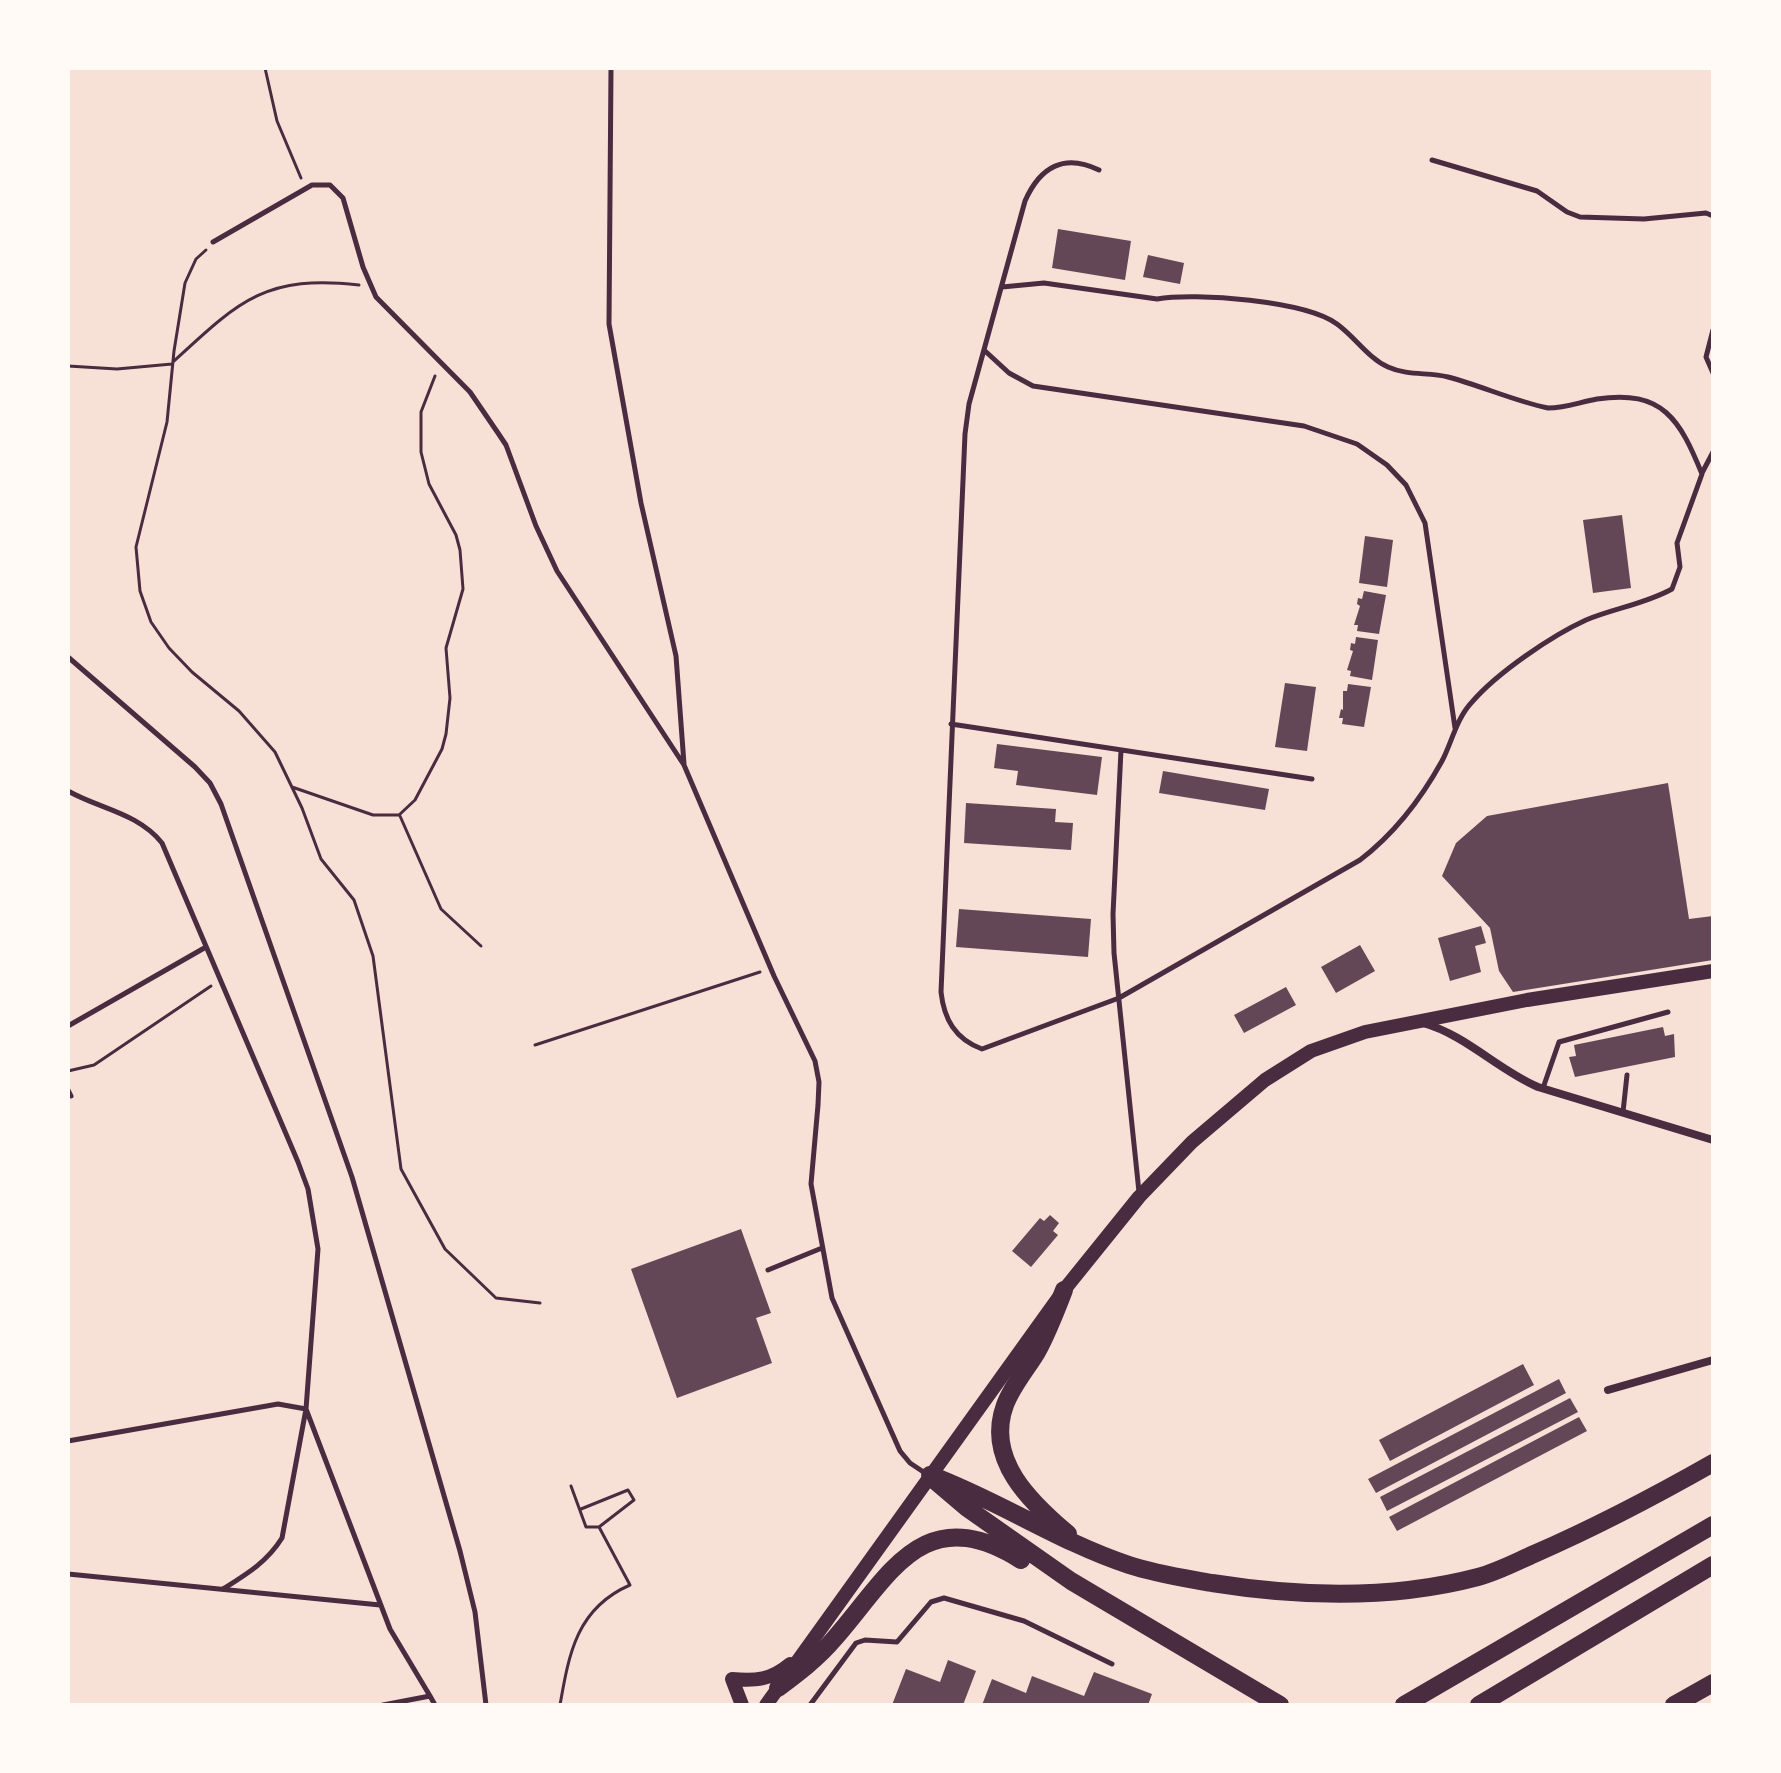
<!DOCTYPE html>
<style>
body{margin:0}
#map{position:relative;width:1781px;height:1773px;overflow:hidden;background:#f7e1d7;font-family:"Alegreya Sans",sans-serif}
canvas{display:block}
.frame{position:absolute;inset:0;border:70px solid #fffaf5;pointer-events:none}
</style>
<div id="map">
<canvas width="1781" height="1773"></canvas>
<div class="frame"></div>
</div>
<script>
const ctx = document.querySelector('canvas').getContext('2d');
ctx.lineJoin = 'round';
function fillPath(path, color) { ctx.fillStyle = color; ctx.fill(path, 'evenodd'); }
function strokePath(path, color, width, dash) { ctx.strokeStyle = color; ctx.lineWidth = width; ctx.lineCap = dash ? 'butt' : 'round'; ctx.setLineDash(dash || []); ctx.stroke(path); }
fillPath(new Path2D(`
 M1058,229L1131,241L1125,280L1052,268Z
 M1148,255L1184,263L1180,284L1143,277Z
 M1622,515L1631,588L1593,593L1583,520Z
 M1365,536L1393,540L1387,587L1359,583Z
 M1364,591L1386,595L1379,634L1357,631L1358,625H1354L1360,606L1357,604L1358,598L1362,599Z
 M1356,637L1378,640L1372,680L1350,676L1351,671L1347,670L1353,651L1350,650L1351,643L1355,644Z
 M1285,683L1316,687L1307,751L1275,747Z
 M1348,684L1371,687L1364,727L1342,724L1343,718H1339L1341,709L1343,710V691H1347Z
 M997,744L1102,757L1097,795L1016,785L1018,771L994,768Z
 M1163,771L1269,789L1265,810L1159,793Z
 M1668,783L1689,919L1713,916V960L1513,992L1499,971L1490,928L1442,876L1456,843L1487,816Z
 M966,803L1056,809L1055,822L1073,823L1071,850L964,843Z
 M959,909L1091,919L1088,957L956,947Z
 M1481,926L1486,943L1475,946L1481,972L1450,981L1438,938Z
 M1360,945L1375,971L1336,993L1321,967Z
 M1286,987L1296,1005L1244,1033L1234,1015Z
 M1663,1027L1665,1036L1674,1034L1675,1057L1575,1077L1569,1057L1576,1056L1574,1045Z
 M1050,1215L1059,1223L1053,1231L1058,1235L1031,1267L1012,1251L1040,1218L1044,1221Z
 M741,1229L771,1313L756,1318L772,1363L677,1398L631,1269Z
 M1523,1364L1534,1385L1390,1461L1379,1440Z
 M1559,1379L1566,1393L1376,1493L1368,1479Z
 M1570,1398L1578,1412L1387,1511L1380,1497Z
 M1579,1417L1587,1431L1397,1531L1389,1517Z
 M948,1660L976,1671L963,1705H892L906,1669L940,1682Z
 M1094,1672L1152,1694L1148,1705H982L992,1679L1026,1693L1032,1676L1084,1696Z`), '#644757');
strokePath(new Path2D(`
 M265,68L277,121L301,178
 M206,250L196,259L185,283L174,351L167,422L136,547L140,591L151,622L169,648L192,672L239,711L275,752L302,808L321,859L354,900L373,956L401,1169L445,1249L496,1298L540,1303
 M173,362C238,302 265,274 359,285
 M68,366L117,369L172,364
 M292,787L373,815H399L415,800L442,749L446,734L450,698L446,648L463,589L460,550L456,535L429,484L421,452V412L435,376
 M400,816L441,909L481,946
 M535,1045L760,972
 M68,1071L94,1065L211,986
 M581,1509L628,1490L634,1500L599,1527
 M560,1705C569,1653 577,1608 630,1585L599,1527H586L571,1486`), '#4a2c40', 3);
strokePath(new Path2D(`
 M611,68L609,324L641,503L676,656L684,764
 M1432,160L1537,191L1567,212L1580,217L1644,219L1706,213L1713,216
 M213,242L312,185H330L343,198L363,267L376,297L470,392L498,433L506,445L536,526L557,571L684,765L774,976L815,1061L819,1082L818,1105L811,1184L832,1298L900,1451L910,1463L925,1473
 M1002,287L1044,283L1157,299C1195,292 1306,301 1337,324C1355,337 1368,358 1388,367C1408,376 1428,372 1448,377C1482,386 1514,401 1548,408C1566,408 1580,402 1597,399C1663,389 1680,420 1702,474L1677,543L1680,567L1672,589C1645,604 1615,608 1586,620C1551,636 1497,673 1472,702C1456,719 1452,742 1442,761C1421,799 1394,834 1360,860L1119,998L982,1049C955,1039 944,1019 941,992L965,434L969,404L1025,201C1040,167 1064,153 1099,170
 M1713,330L1706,357L1713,373
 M984,350L1009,373L1033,386L1304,426L1357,444L1387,465L1406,485L1425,523L1455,728
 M1702,473L1713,452
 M68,657L195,767L210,783L221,804L352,1177L460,1551L475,1612L486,1705
 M951,724L1312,779
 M1121,750L1113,914L1114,953L1139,1192
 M68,791C100,809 138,813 162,843L298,1162L308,1189L318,1249L306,1409L282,1538C267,1562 247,1574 223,1589
 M68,1026L206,947
 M1543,1088L1559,1042L1668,1012
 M68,1090L71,1096
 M1623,1112L1627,1075
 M768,1270L822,1248
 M68,1441L278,1404L306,1409L390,1629L430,1696
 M68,1574L380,1605
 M383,1705L430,1696L435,1705
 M810,1705L856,1643L865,1640L897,1642L931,1602L944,1598L1024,1621L1112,1664`), '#4a2c40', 5);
strokePath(new Path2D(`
 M1423,1023C1466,1035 1498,1070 1538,1087L1713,1140
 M1608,1390L1713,1360`), '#4a2c40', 8);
strokePath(new Path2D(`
 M742,1705L732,1679C756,1681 771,1680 790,1664
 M766,1705L1064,1290L1139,1197L1192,1142L1265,1080L1311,1051L1365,1032L1527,1000L1713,971`), '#4a2c40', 14);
strokePath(new Path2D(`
 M1064,1290C1056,1311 1048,1332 1037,1352C1026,1370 1012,1386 1005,1405C985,1459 1030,1502 1068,1534
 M930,1475C998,1500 1059,1542 1129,1565C1156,1574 1185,1578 1212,1583C1300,1597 1391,1600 1478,1577C1497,1572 1516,1562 1534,1554C1596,1527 1655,1496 1713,1463
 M934,1480L967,1508L1071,1581L1280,1705
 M778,1688C798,1673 818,1658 834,1639C891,1574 923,1499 1021,1560
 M1404,1705L1713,1525
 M1479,1705L1713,1565
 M1674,1705L1713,1683`), '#4a2c40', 18);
</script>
